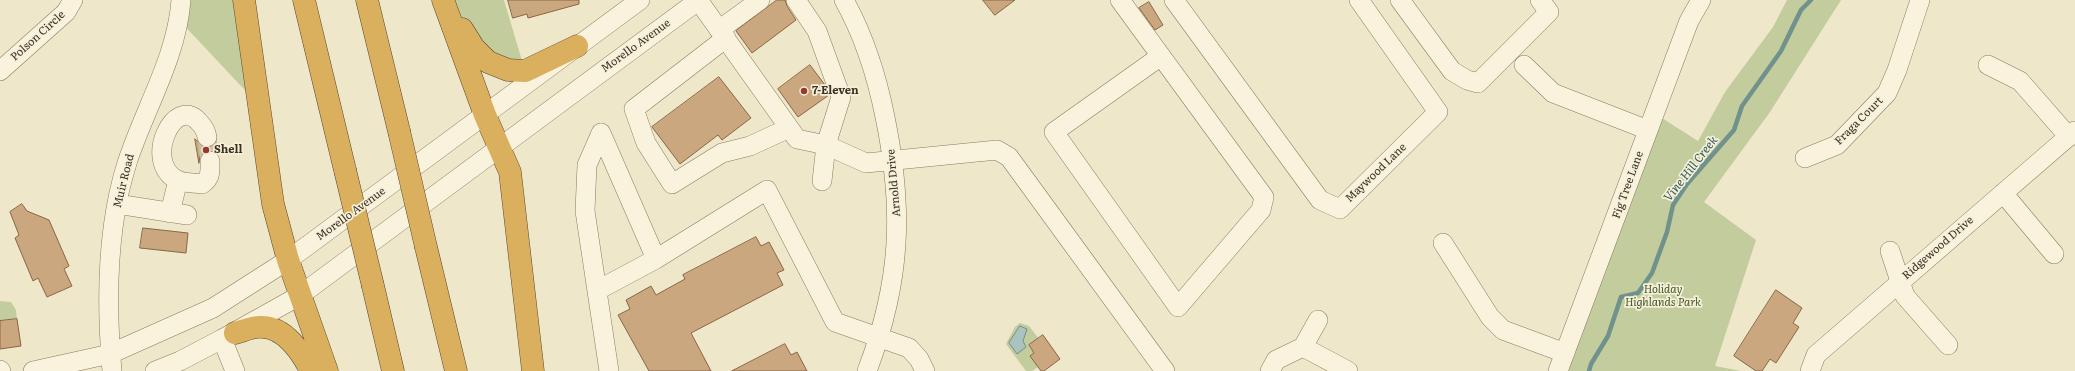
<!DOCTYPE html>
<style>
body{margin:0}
canvas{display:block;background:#eee7c9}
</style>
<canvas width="2075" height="371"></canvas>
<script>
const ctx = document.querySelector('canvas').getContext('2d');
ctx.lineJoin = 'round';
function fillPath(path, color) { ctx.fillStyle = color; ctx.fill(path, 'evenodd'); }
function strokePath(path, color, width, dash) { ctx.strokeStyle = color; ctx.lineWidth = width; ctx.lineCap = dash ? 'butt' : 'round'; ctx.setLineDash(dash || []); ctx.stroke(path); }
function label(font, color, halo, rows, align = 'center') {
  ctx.font = font + ' Literata,serif'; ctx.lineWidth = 3.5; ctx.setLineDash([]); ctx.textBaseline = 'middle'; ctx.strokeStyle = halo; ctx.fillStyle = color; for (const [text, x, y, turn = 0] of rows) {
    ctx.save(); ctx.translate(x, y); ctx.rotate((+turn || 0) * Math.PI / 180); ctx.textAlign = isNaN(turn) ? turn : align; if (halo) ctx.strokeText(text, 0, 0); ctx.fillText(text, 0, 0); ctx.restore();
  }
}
fillPath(new Path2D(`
 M181,0H244L257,103L180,21Z
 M443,0H504L525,71L508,70Z
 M1787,0H1841L1770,112L1704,202L1756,240L1715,366L1741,371H1558L1654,113L1698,141L1725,92L1773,27Z
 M0,301L11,302L16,310L17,319L0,321Z
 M1020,323L1029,326L1039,339L1029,346L1034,353L1038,367L1032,371H1026L1006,344L1015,327Z`), '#c2cc9d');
const water = new Path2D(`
 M1020,326L1027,329L1023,341L1026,347L1017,354L1009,343Z`);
fillPath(water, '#aac3be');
strokePath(water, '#70918c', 1);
strokePath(new Path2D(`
 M1589,371L1591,364L1608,336L1621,297L1638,293L1652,273L1667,232L1673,205L1687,184L1734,130L1742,106L1781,51L1801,10L1811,0`), '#70918c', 4.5);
const building = new Path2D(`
 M508,0H579V4L528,18L527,14L513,18Z
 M777,0H785L787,6L796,20L752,53L736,31Z
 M983,0H1015L995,15Z
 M1149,2L1163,25L1155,30L1139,8Z
 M810,65L825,85L829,95L798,117L778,89Z
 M719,77L751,118L722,140L718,135L680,164L652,127Z
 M195,139L204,147L214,145L215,151L210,150L204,152L200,156L199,163Z
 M22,204L27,211L49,220L69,266L64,269L72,286L47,297L38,278L33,281L15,238L19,235L10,212Z
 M143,228L188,233L186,253L140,248Z
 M756,237L761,246L769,242L784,270L777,273L783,285L691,333L711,371H649L618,315L630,309L626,300L651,286L656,295L685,279L683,275Z
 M1776,290L1802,308L1793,323L1799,327L1776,363L1770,359L1762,371H1756L1734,356Z
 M17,319L21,346L0,349V321Z
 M1043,335L1060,359L1044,371H1041L1030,356L1034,353L1029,345Z
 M785,344L791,355L797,352L807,371H732Z`);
fillPath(building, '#cba780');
strokePath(building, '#896644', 1);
strokePath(new Path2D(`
 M207,137L210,161`), '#cac2a7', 19, [19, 10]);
const minor = new Path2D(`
 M698,0L797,139L826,145L866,163L997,150L1009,157L1165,371
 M796,0L817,31L841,97L826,145L822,181
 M844,0C864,36 877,77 885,117C904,210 901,282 867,371
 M1120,0L1264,197L1261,210L1178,307L1054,132L1161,56
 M1174,0L1320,200L1340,209L1438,112L1359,0
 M1400,0L1452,71L1467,80L1478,83L1549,12L1540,0
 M719,30L760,0
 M726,38L634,109L646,143L672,184L722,153L750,146L789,128
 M1524,65L1553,93L1648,130
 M1988,65L2020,81L2069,137
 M0,71L66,12L73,0
 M601,133L587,165L585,211L609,371
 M601,133L656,259
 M207,137C206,130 203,126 198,121C175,95 142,161 177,180C183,183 195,183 202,184C211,178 210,172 210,161
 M1805,158L1837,145L1887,93L1897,70L1920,0
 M2003,193L2054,254
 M117,204L187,215
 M170,213L178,180
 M1443,243L1490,317L1503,330L1565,353
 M1890,251L1905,296L1948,345
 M598,290L656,259L767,190L835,322L909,348L919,359L925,371
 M222,339L235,371
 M1303,347L1318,320
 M0,370L1,371
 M33,371L110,354L213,308L288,260L640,0
 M112,371C106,303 106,229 127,163C144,110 177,57 181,0
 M155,371L180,361L222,339L299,296L699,0
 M1270,371L1276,360L1303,347L1348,371
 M1558,371L1689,21L1701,0
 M1810,371L1816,355L2075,131`);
const highway = new Path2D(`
 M244,0L273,204L288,260L327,371
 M304,0L345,170
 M367,0L399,131
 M443,0L485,115L510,172L533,371
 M462,29L474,48L488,62L508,70L525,71L577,46
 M426,247L456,371
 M373,286L393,371
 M235,333C243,331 254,326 262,327C285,327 302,353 311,371`);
strokePath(minor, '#8a7a5e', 20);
strokePath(highway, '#594832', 23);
strokePath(minor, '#f9f3dd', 19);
strokePath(highway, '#daaf5e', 22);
const highwayBridge = new Path2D(`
 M399,131L426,247
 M345,170L373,286`);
strokePath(highwayBridge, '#594832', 23, []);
strokePath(highwayBridge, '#daaf5e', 22);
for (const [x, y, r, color] of [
 [804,91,4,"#98392f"],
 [206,150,4,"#98392f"]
]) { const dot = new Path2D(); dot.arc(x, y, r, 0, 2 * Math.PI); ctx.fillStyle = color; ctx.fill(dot); strokePath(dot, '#f5f0d9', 1.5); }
label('11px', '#3b3021', '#f5f0d9', [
 ["Polson Circle",38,36,-42],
 ["Morello Avenue",636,46,-36],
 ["Fraga Court",1859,121,-45],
 ["Maywood Lane",1376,173,-44],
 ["Muir Road",124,181,-76],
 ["Arnold Drive",894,183,-95],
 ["Fig Tree Lane",1628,185,-70],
 ["Morello Avenue",351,214,-36],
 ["Ridgewood Drive",1938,248,-41]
]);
label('bold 11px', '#3b3021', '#f5f0d9', [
 ["7-Eleven",812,91],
 ["Shell",214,150]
], 'left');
label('italic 11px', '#475728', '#f5f0d9', [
 ["Holiday",1663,290],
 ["Highlands Park",1663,303]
]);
label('italic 12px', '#31595b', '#f5f0d9', [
 ["Vine Hill Creek",1691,169,-52]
]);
</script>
